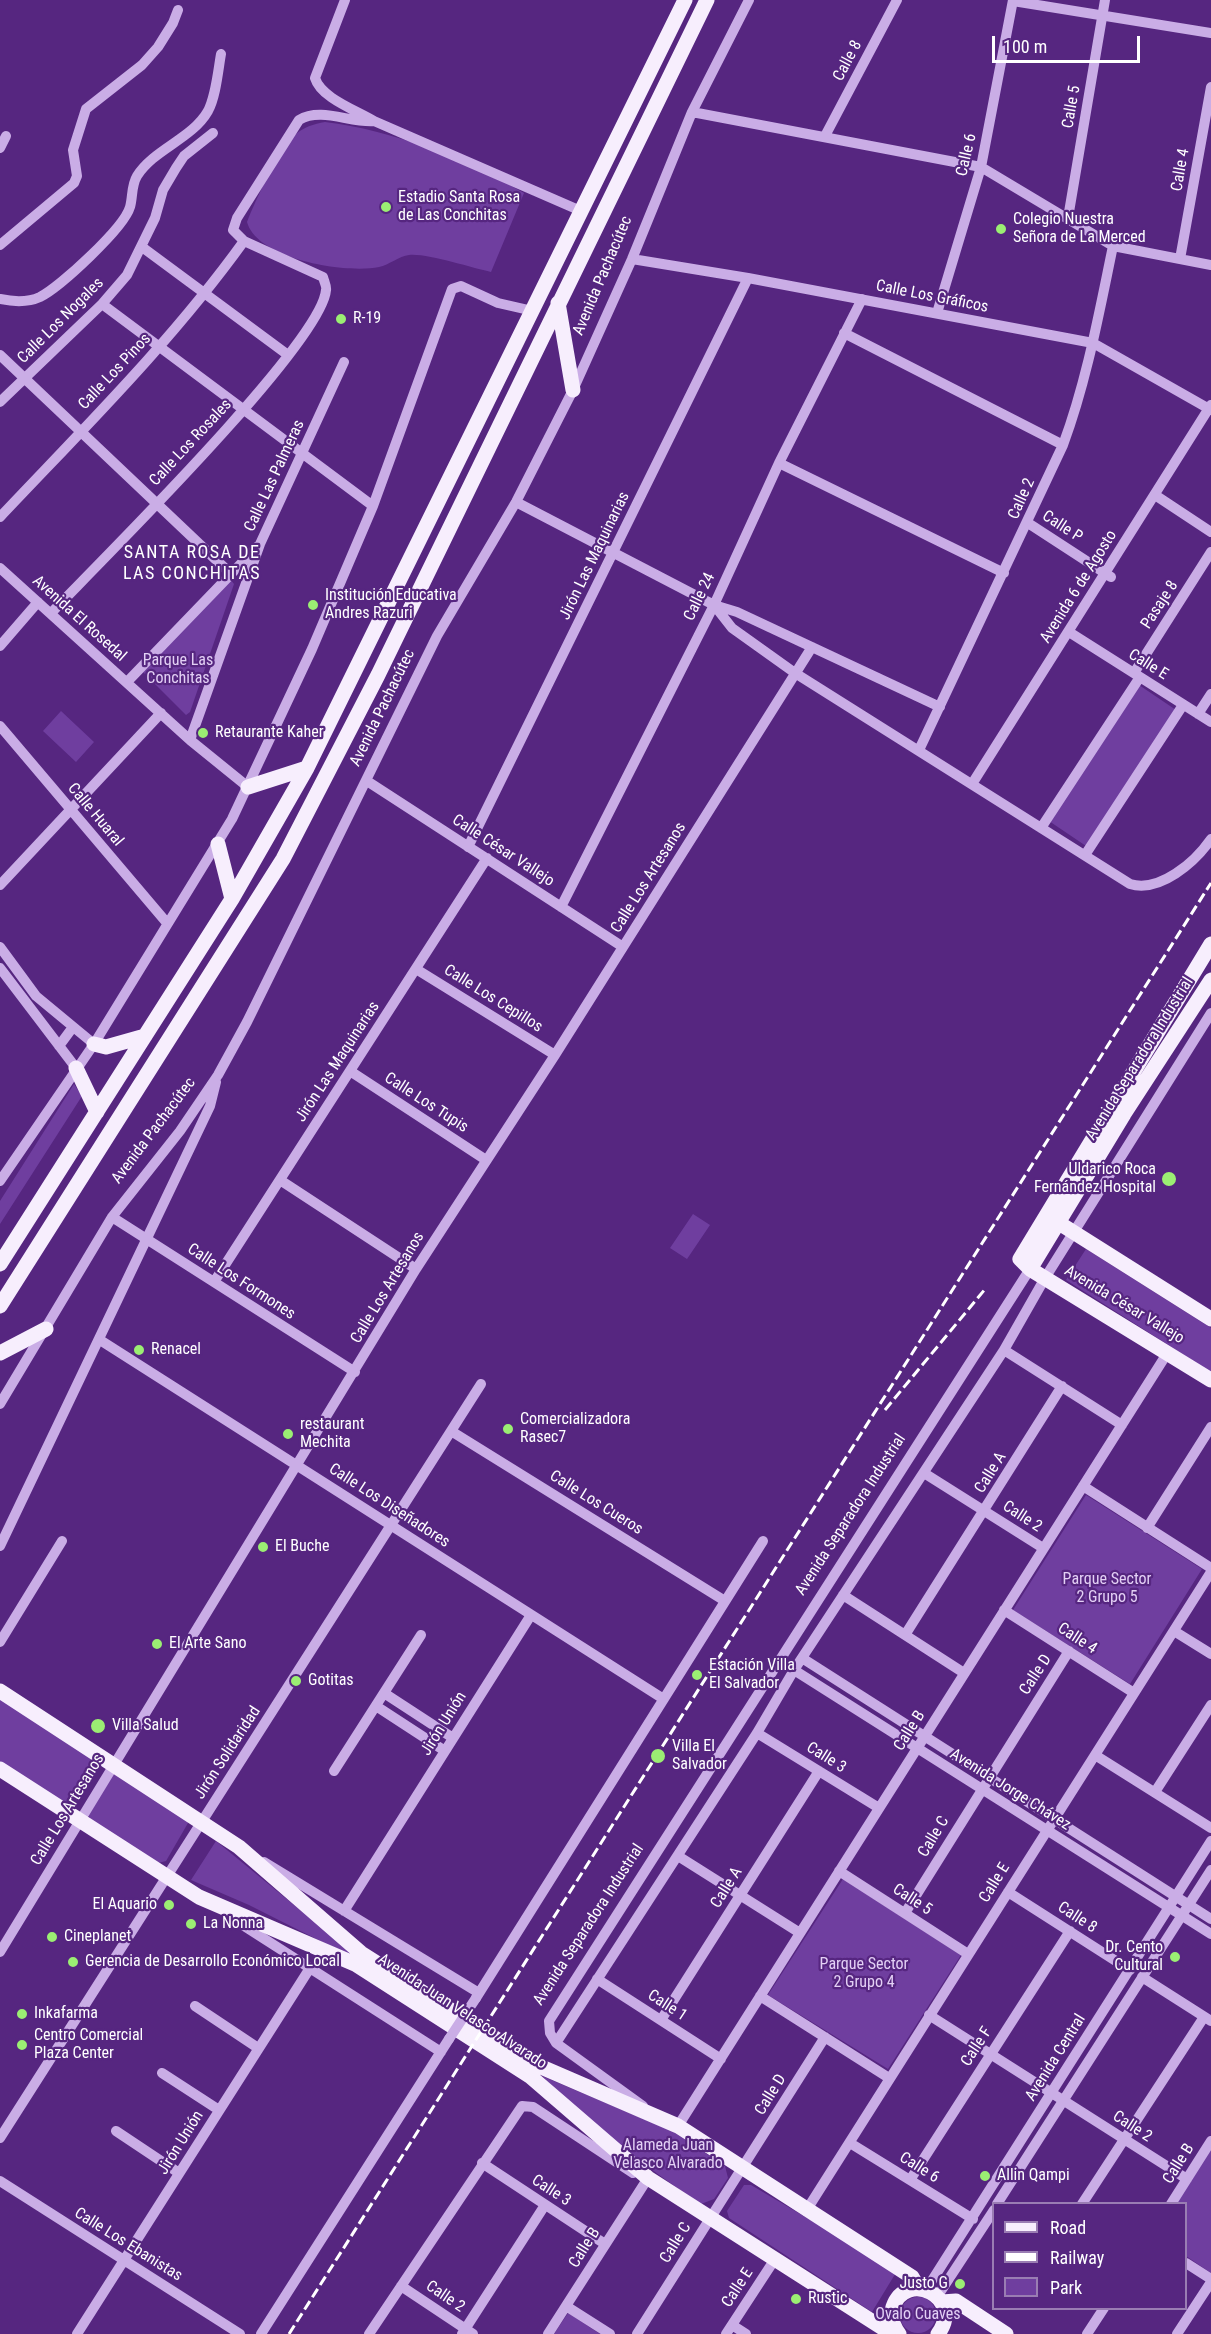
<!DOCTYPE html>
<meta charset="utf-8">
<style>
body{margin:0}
#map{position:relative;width:1211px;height:2334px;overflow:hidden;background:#562680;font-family:"Roboto Condensed",sans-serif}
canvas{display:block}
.legend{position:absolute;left:992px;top:2202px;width:195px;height:108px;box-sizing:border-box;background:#562680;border:2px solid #9a7db3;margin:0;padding:8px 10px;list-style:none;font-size:18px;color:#fff}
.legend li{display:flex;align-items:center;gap:12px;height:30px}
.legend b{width:30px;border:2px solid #9a7db3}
.scale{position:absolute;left:992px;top:36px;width:148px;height:27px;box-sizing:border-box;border:3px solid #fff;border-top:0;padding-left:8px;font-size:18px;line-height:21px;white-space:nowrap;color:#fff;-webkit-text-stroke:4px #562680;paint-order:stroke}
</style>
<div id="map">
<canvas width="1211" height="2334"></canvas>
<ul class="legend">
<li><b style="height:8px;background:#f7eefd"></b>Road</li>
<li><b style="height:8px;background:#fff"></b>Railway</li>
<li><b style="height:16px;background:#6f3e9f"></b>Park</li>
</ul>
<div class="scale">100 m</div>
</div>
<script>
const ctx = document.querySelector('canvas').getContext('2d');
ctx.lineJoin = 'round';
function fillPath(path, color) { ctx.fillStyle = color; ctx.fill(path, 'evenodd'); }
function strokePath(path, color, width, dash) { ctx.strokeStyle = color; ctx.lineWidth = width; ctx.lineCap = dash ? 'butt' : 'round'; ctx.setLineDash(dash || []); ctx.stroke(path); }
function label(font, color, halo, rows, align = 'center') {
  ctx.font = font + ' "Roboto Condensed",sans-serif'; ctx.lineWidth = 4.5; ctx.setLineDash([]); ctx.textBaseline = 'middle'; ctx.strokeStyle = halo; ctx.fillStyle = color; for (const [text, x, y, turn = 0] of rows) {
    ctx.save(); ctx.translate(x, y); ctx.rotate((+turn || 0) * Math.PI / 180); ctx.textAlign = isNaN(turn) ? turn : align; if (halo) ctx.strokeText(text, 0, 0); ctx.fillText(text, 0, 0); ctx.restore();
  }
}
fillPath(new Path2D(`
 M325,122C392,130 466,159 524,193L491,272C472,268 427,253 409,255C399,256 389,265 379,267C345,274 257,259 247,222C256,199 278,152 295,135C303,127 314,124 325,122Z
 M230,579L234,584L190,712L186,715L143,672Z
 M1139,685L1176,710L1086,846L1049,821Z
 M61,711L94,742L76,762L43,731Z
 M74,1084L82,1096L0,1224V1201Z
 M693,1214L710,1225L687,1259L670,1248Z
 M1086,1249L1211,1328V1372L1066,1280Z
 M1086,1495L1202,1569L1130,1684L1013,1610Z
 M0,1696L99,1763V1769L77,1802L66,1805L0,1763Z
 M121,1774L187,1818L188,1823L166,1861L158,1863L92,1822L88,1815L111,1775Z
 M216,1841L366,1964L249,1905L191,1880Z
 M843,1879L961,1955L888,2069L768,1995Z
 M542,2076L672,2131L725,2166L728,2178L714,2199L701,2204C643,2166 592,2124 542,2076Z
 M1211,2148V2273L1186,2256V2204H1175Z
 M744,2185H751L897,2271L872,2312L729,2218L727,2211Z
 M900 2315a18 18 0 1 1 36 0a18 18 0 1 1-36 0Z
 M568,2313L600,2334H554Z`), '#6f3e9f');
strokePath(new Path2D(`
 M345,0L315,78C321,98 356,110 374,121
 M1013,1L1211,33
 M692,112L981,167L1113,246L1211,265
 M825,136L897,0
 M0,148L6,136
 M1068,218L1105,0
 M0,245L74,183L77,176L73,150L86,109L142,65L158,47L173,23L178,10
 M142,247L288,355
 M632,259L748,278L1093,343L1211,410
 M1180,259L1211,87
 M0,299C14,302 27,303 40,297C60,287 124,228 130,207C133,197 131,186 137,176C154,149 192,139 208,111C216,96 218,71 221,54
 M102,304L373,506
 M937,313L981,167L1013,0
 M844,333L1063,445
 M0,355L231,574
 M0,402L102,304L127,275L155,218L163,190L176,168L184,156L213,133
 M779,463L1004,573
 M1155,495L1211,532
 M516,502L714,605L737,612L940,707
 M0,517C84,428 172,341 244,241
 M1028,523L1111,577
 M0,568L190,740L248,787
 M714,605L732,628L795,673L1130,884C1160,893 1195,862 1211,839
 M51,613C98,564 322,343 326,290C327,287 324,281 323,277L244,241L233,230L237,218L299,120C321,107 350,123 374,121L581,211
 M1069,632L1211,722
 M0,646L38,602
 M1134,673L1211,552
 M127,682L258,546
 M1198,714L1211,694
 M0,726L167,923
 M190,740L260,544L344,362
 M919,750L1063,445C1087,380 1099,313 1113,246
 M367,781L623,947
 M972,784L1211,405
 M1041,828L1140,677
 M468,847L748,278
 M1085,855L1183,705
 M0,885L161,713
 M561,907L714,605L779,463L862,299
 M0,947L36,996L94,1044
 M0,968L76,1068
 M416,969L555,1055
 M59,1046L73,1027
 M350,1071L486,1160
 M280,1180L416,1269
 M0,1181L94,1044L232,819L312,649L373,506L452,289L461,286L498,303L533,311
 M112,1217L355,1372
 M214,1282L487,858
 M100,1340L662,1698
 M1004,1350L1122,1425
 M0,1404L112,1217L180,1131L218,1075L247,1022L437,636L516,502L573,390L632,259L692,112L749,0
 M451,1431L725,1601
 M924,1473L1043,1548
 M1083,1486L1211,1568
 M1147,1528L1211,1427
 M0,1546L210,1106L216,1082
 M843,1595L964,1673
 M1004,1610L1134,1693
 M1174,1631L1211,1654
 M905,1635L1062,1386
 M0,1642L62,1541
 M802,1658L1211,1919
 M794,1670L1211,1934
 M384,1693L453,1738
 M376,1706L445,1751
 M757,1733L879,1808
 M1095,1755L1211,1828
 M334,1771L421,1635
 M1155,1792L1211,1705
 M678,1856L800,1933
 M264,1862L479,1993
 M839,1871L968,1954
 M1008,1892L1130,1970
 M344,1911L531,1615
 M905,1913L1069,1651
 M227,1915L441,2052
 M0,1952L416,1269L555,1055L812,647
 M1142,1977L1211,2021
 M597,1979L721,2059
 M760,1996L889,2078
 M476,1998L763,1541
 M195,2006L258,2048
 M929,2015L1187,2179
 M661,2020L819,1771
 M556,2043L757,1733L794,1670L1004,1350L1045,1278L1211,1013
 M162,2073L219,2110
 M643,2106L556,2043L550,2033L549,2021L1030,1269
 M678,2126L1168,1352
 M116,2131L179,2173
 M0,2138L481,1384
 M850,2143L973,2219
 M482,2163L605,2244
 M910,2180L1070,1931
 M0,2181L240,2334
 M997,2204L1211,1870
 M1082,2204L1204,2017
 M1171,2204L1211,2141
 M806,2211L1211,1572
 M1186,2263L1211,2279
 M401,2286L473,2334
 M926,2290L1211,1841
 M937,2297L994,2210
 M566,2306L610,2334
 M732,2325L746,2334
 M77,2334L310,1968
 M261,2334L449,2039
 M369,2334L522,2106L533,2107L633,2173
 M462,2334L545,2205
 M548,2334L648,2178
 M637,2334L825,2037
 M726,2334L775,2259
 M1087,2334L1104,2308
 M1177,2334L1211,2282`), '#caade6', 10);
strokePath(new Path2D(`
 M558,303L573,390
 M248,787L307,768
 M218,844L232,899
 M1211,944L1020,1259L1030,1269L1211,1380
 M94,1044L106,1047L145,1036
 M76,1068L97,1112
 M1051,1218L1211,1319
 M0,1264L232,899L307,768L685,0
 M1030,1269L1124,1114L1211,980
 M0,1306L283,859L378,675L707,0
 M0,1353L46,1329
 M0,1691L239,1847L361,1953L539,2066L678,2126L912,2277L919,2289
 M0,1769L199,1897L355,1964L531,2077L648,2178L881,2327L894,2326
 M942,2302L956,2301L1006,2334
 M899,2334C893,2326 890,2317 893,2307C906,2269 965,2297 938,2334`), '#f7eefd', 15);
strokePath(new Path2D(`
 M885,1410L986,1288
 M289,2334L1211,883`), '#fff', 3, [10, 4.5]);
strokePath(new Path2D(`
 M449,2039L476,1998`), '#caade6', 10);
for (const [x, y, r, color] of [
 [386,207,6,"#9bee73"],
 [1001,229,6,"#9bee73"],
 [341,319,6,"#9bee73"],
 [313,605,6,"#9bee73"],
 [203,733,6,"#9bee73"],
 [1169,1179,8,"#9bee73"],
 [139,1350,6,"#9bee73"],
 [508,1429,6,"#9bee73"],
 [288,1434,6,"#9bee73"],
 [263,1547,6,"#9bee73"],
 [157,1644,6,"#9bee73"],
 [697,1675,6,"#9bee73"],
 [296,1681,6,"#9bee73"],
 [98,1726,8,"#9bee73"],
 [658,1756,8,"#9bee73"],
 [169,1905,6,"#9bee73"],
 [191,1924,6,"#9bee73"],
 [52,1937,6,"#9bee73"],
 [1175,1957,6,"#9bee73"],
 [73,1962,6,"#9bee73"],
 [22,2014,6,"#9bee73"],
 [22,2045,6,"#9bee73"],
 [985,2176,6,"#9bee73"],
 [960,2284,6,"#9bee73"],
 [796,2299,6,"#9bee73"]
]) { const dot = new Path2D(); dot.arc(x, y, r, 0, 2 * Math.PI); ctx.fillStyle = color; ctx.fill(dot); strokePath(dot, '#562680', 2); }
label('16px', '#fff', '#562680', [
 ["Calle 8",848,61,-62],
 ["Calle 5",1072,107,-80],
 ["Calle 6",967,155,-77],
 ["Calle 4",1181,170,-80],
 ["Avenida Pachacútec",603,276,-67],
 ["Calle Los Gráficos",932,297,11],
 ["Calle Los Nogales",61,321,-45],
 ["Calle Los Pinos",115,372,-47],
 ["Calle Los Rosales",191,443,-47],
 ["Calle Las Palmeras",275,476,-65],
 ["Calle 2",1022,499,-66],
 ["Calle P",1062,527,33],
 ["Jirón Las Maquinarias",595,556,-64],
 ["Avenida 6 de Agosto",1079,587,-58],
 ["Calle 24",700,597,-64],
 ["Pasaje 8",1160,605,-57],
 ["Avenida El Rosedal",79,619,42],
 ["Calle E",1148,665,32],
 ["Avenida Pachacútec",383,708,-64],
 ["Calle Huaral",95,815,50],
 ["Calle César Vallejo",503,851,33],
 ["Calle Los Artesanos",649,878,-58],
 ["Calle Los Cepillos",493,999,32],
 ["Avenida Separadora Industrial",1140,1059,-58],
 ["Jirón Las Maquinarias",338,1062,-57],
 ["Calle Los Tupis",426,1103,33],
 ["Avenida Pachacútec",154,1131,-53],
 ["Calle Los Formones",241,1282,33],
 ["Calle Los Artesanos",388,1288,-59],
 ["Avenida César Vallejo",1124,1305,31],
 ["Calle A",991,1473,-58],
 ["Calle Los Cueros",596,1503,32],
 ["Calle Los Diseñadores",389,1506,33],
 ["Avenida Separadora Industrial",851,1515,-57],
 ["Calle 2",1022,1517,33],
 ["Calle 4",1077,1639,33],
 ["Calle D",1036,1675,-57],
 ["Jirón Unión",444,1724,-58],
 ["Calle B",910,1731,-58],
 ["Jirón Solidaridad",228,1753,-57],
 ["Calle 3",826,1758,32],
 ["Avenida Jorge Chávez",1010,1790,32],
 ["Calle Los Artesanos",68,1810,-59],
 ["Calle C",934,1837,-59],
 ["Calle E",995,1883,-58],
 ["Calle A",727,1888,-58],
 ["Calle 5",912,1900,33],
 ["Calle 8",1077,1918,33],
 ["Avenida Separadora Industrial",589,1925,-57],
 ["Calle 1",667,2006,33],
 ["Avenida Juan Velasco Alvarado",462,2012,33],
 ["Calle F",977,2047,-57],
 ["Avenida Central",1056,2058,-58],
 ["Calle D",771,2095,-58],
 ["Calle 2",1132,2127,33],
 ["Jirón Unión",181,2143,-58],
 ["Calle B",1179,2164,-58],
 ["Calle 6",919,2168,32],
 ["Calle 3",551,2191,33],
 ["Calle C",676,2243,-58],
 ["Calle Los Ebanistas",128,2245,32],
 ["Calle B",585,2248,-58],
 ["Calle E",738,2288,-57],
 ["Calle 2",445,2297,34]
]);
label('16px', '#fff', '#562680', [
 ["Estadio Santa Rosa",398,198],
 ["de Las Conchitas",398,216],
 ["Colegio Nuestra",1013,220],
 ["Señora de La Merced",1013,238],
 ["R-19",353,319],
 ["Institución Educativa",325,596],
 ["Andres Razuri",325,614],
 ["Retaurante Kaher",215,733],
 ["Uldarico Roca",1156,1170,"right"],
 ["Fernández Hospital",1156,1188,"right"],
 ["Renacel",151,1350],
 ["Comercializadora",520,1420],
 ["Rasec7",520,1438],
 ["restaurant",300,1425],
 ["Mechita",300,1443],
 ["El Buche",275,1547],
 ["El Arte Sano",169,1644],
 ["Estación Villa",709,1666],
 ["El Salvador",709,1684],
 ["Gotitas",308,1681],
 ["Villa Salud",112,1726],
 ["Villa El",672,1747],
 ["Salvador",672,1765],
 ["El Aquario",157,1905,"right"],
 ["La Nonna",203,1924],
 ["Cineplanet",64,1937],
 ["Dr. Cento",1163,1948,"right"],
 ["Cultural",1163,1966,"right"],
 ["Gerencia de Desarrollo Económico Local",85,1962],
 ["Inkafarma",34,2014],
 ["Centro Comercial",34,2036],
 ["Plaza Center",34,2054],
 ["Allin Qampi",997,2176],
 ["Justo G",948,2284,"right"],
 ["Rustic",808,2299]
], 'left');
label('16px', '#e3d0f5', '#562680', [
 ["Parque Las",178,661],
 ["Conchitas",178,679],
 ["Parque Sector",1107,1580],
 ["2 Grupo 5",1107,1598],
 ["Parque Sector",864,1965],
 ["2 Grupo 4",864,1983],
 ["Alameda Juan",668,2146],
 ["Velasco Alvarado",668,2164],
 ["Ovalo Cuaves",918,2315]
]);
ctx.letterSpacing = '1.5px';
label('18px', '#fff', '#562680', [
 ["SANTA ROSA DE",192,553],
 ["LAS CONCHITAS",192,574]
]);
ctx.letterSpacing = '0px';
</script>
